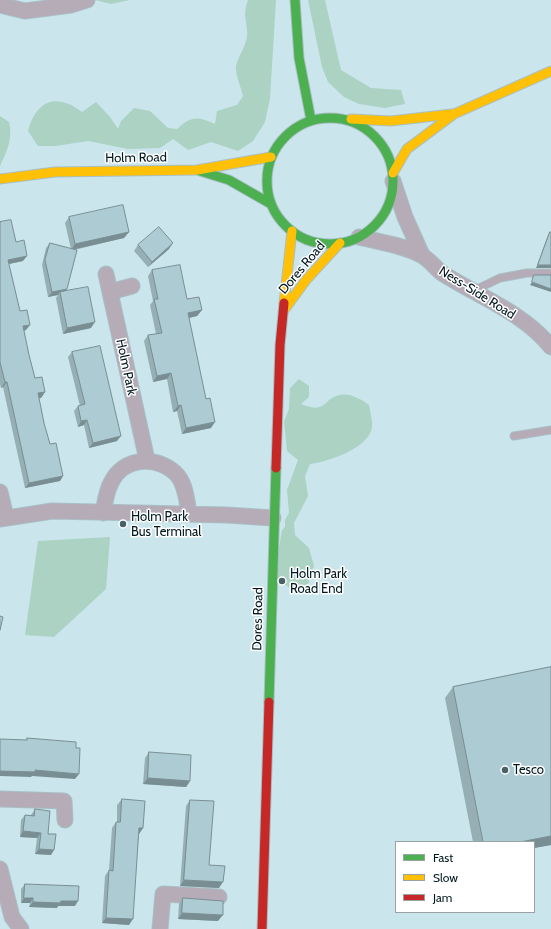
<!DOCTYPE html>
<style>
body{margin:0}
#map{position:relative;width:551px;height:929px;overflow:hidden;background:#cae6ec;font-family:Cabin,sans-serif}
canvas{display:block}
.legend{position:absolute;left:395px;top:841px;width:140px;height:72px;box-sizing:border-box;background:#fff;border:1px solid #99a3a5;margin:0;padding:5px 7px;list-style:none;font-size:12px;color:#00191f}
.legend li{display:flex;align-items:center;gap:8px;height:20px}
.legend b{width:20px;border:1px solid #99a3a5}
</style>
<div id="map">
<canvas width="551" height="929"></canvas>
<ul class="legend">
<li><b style="height:5px;background:#4caf50"></b>Fast</li>
<li><b style="height:5px;background:#ffc107"></b>Slow</li>
<li><b style="height:5px;background:#c62828"></b>Jam</li>
</ul>
</div>
<script>
const ctx = document.querySelector('canvas').getContext('2d');
ctx.lineJoin = 'round';
function fillPath(path, color) { ctx.fillStyle = color; ctx.fill(path, 'evenodd'); }
function strokePath(path, color, width, dash) { ctx.strokeStyle = color; ctx.lineWidth = width; ctx.lineCap = dash ? 'butt' : 'round'; ctx.setLineDash(dash || []); ctx.stroke(path); }
function label(font, color, halo, rows, align = 'center') {
  ctx.font = font + ' Cabin,sans-serif'; ctx.lineWidth = 3; ctx.setLineDash([]); ctx.textBaseline = 'middle'; ctx.strokeStyle = halo; ctx.fillStyle = color; for (const [text, x, y, turn = 0] of rows) {
    ctx.save(); ctx.translate(x, y); ctx.rotate((+turn || 0) * Math.PI / 180); ctx.textAlign = isNaN(turn) ? turn : align; if (halo) ctx.strokeText(text, 0, 0); ctx.fillText(text, 0, 0); ctx.restore();
  }
}
fillPath(new Path2D(`
 M95,0H130L111,4Z
 M248,0H276L270,99L265,122L253,141L238,151L211,142L188,150L173,139L160,148L128,149L88,141L56,146H38L28,131C36,101 56,92 82,112L96,102L110,117L118,129L121,121L134,108L150,111L168,128L177,129C191,116 198,116 215,124L217,111L237,105L243,96C241,87 235,74 236,66C239,54 249,42 247,30C246,17 243,14 248,0Z
 M308,0H325L341,70L371,88L401,90L405,104L385,108L359,104L344,97L328,82L322,67Z
 M0,116L9,122C13,139 7,151 0,166Z
 M299,379L309,386V397L301,404C307,406 315,410 322,406C326,404 328,400 332,398C345,390 358,397 369,405C370,412 373,421 372,427C370,448 327,462 310,464L305,476L308,496L294,523L295,535L309,548L314,566L308,584L293,590L274,577L282,530L285,527V520L289,513L287,490L298,460L287,451L284,422L289,409L290,388Z
 M110,537L106,589L54,637L25,635L38,541Z`), '#abd2c3');
const lane = new Path2D(`
 M473,291L500,278L527,273H551
 M514,436L551,430`);
const street = new Path2D(`
 M0,5L25,11L71,5L87,0
 M393,181L405,217L422,255
 M359,237C379,242 403,245 421,255C429,259 435,268 442,273C479,297 523,312 551,347
 M106,274L147,460
 M110,292L132,286
 M0,492L6,517
 M103,513C105,503 106,492 111,483C123,456 160,455 178,476C186,486 187,502 189,514
 M0,519L52,511L227,515L273,518
 M0,799L64,801L65,820
 M0,869L12,917L21,929
 M160,929L163,894L219,897`);
const fast = new Path2D(`
 M295,0L299,58L311,120
 M267 181a63 63 0 1 1 126 0a63 63 0 1 1-126 0Z
 M200,171L229,180L271,204
 M269,702L276,468`);
const slow = new Path2D(`
 M351,119L391,121L452,114
 M393,173L407,149L454,114L551,71
 M0,179L55,172L197,170L271,157
 M284,303L292,231
 M284,310L306,280L340,243`);
const jam = new Path2D(`
 M276,468L280,345L284,303
 M262,929L269,702`);
strokePath(lane, '#a8bfc5', 9);
strokePath(street, '#a8bfc5', 17);
strokePath(fast, '#a8bfc5', 11);
strokePath(slow, '#a8bfc5', 11);
strokePath(jam, '#a8bfc5', 11);
strokePath(lane, '#b5acb7', 7);
strokePath(street, '#b5acb7', 15);
strokePath(fast, '#4caf50', 9);
strokePath(slow, '#ffc107', 9);
strokePath(jam, '#c62828', 9);
fillPath(new Path2D(`
 M69,217L129,232L124,238L74,250L65,291L91,328L63,334L56,298L58,295L48,297L42,265L46,248L50,243L71,249L65,223Z
 M0,222L16,242L23,261L9,264L20,311L26,330L24,331L29,355L35,378L45,392L41,398H39L44,423L50,444L63,476L60,481L25,488L3,387L1,388L0,384Z
 M550,232H551V268H536L548,235Z
 M138,245L169,249L148,267L134,251Z
 M152,270L187,299L202,310L197,316L189,318L211,428L182,434L177,411L173,412L167,379L153,382L144,341L148,335L156,334L150,305L153,301L148,276Z
 M72,352L117,441L89,448L84,425L78,427L74,411L78,406H80L68,357Z
 M551,667V845L534,848V842H473L445,698L453,687Z
 M149,752L190,781L186,787L143,784L145,758Z
 M122,799L143,828L139,834L129,925L102,923L105,876L109,870L112,828L116,822H117V805Z
 M190,800L209,865L219,888L180,886L186,806Z
 M35,809L48,834L51,855L35,854L37,838L20,837L21,820L25,815H31Z
 M25,884L75,906H58L57,908L29,907L30,903H21V889Z
 M183,898L218,921L178,919L179,904Z`), '#95afb5');
fillPath(new Path2D(`
 M129,232L124,238L71,250L75,244Z
 M173,243L169,249L148,267L152,262Z
 M27,256L23,261L4,265L8,260Z
 M538,265H551V268H536Z
 M532,282L551,289V292L530,285Z
 M67,289L63,294L60,292L58,295L48,297L52,292Z
 M202,310L197,316L184,319L188,313Z
 M95,322L91,328L63,334L67,328Z
 M30,325L26,330L19,332L23,326Z
 M171,373L167,379L153,382L157,376Z
 M5,382H7L3,387L1,388Z
 M45,392L41,398L35,399L38,393Z
 M181,405L177,411L173,412L178,406Z
 M87,420L84,425L78,427L81,421Z
 M215,422L211,428L182,434L186,428Z
 M121,436L117,441L89,448L93,443Z
 M63,476L60,481L25,488L29,483Z
 M35,770L79,774L75,779L32,776L31,777L0,776V771Z
 M148,778L190,781L186,787L143,784Z
 M139,828H143L139,834H135Z
 M23,831L41,833L37,838L20,837Z
 M551,836V845L534,848V842H520Z
 M39,849L54,850L51,855L35,854Z
 M184,880L223,882L219,888L180,886Z
 M24,898H33L30,903H21Z
 M61,901H78L75,906H58L57,908L29,907L33,902Z
 M182,913L223,915L218,921L178,919Z
 M106,918L133,919L129,925L102,923Z`), '#798e93');
const building = new Path2D(`
 M123,205L129,232L75,244L69,217Z
 M11,220L16,242L24,240L27,256L8,260L20,311L27,310L30,325L23,326L29,355L35,378L42,377L45,392L38,393L44,423L50,444L56,443L63,476L29,483L7,382H5L0,362V222Z
 M159,227L173,243L152,262L138,245Z
 M550,232H551V265H538Z
 M50,243L77,250L67,289L52,292L45,260Z
 M180,265L187,299L199,297L202,310L188,313L206,399L210,398L215,422L186,428L181,405L178,406L171,373L157,376L148,335L162,333L154,299H158L152,270Z
 M534,275H551V289L532,282Z
 M88,287L95,322L67,328L60,292Z
 M100,346L121,436L93,443L87,420L81,421L78,406L85,404L72,352Z
 M0,616L3,617L0,630Z
 M551,667V836L520,842H483L453,687Z
 M27,738L76,742V748H80L79,774L35,770V772L0,771V739L27,740Z
 M149,752L191,755L190,781L148,778Z
 M122,799L145,801L143,828H139L133,919L106,918L109,870L113,871L116,822H120Z
 M190,800L214,801L209,865L225,866L223,882L184,880Z
 M35,809L50,811L48,834H56L54,850L39,849L41,833L23,831L25,815L34,816Z
 M25,884L79,886L78,901H61L60,903L33,902V898H24Z
 M183,898L223,901V915L182,913Z`);
fillPath(building, '#adcbd2');
strokePath(building, '#798e93', 1);
for (const [x, y, r, color] of [
 [123,524,4,"#476167"],
 [282,581,4,"#476167"],
 [505,770,4,"#476167"]
]) { const dot = new Path2D(); dot.arc(x, y, r, 0, 2 * Math.PI); ctx.fillStyle = color; ctx.fill(dot); strokePath(dot, '#fff', 1.5); }
label('13px', '#00191f', '#fff', [
 ["Holm Road",136,158,-1],
 ["Dores Road",302,268,-50],
 ["Ness-Side Road",477,293,32],
 ["Holm Park",126,367,78],
 ["Dores Road",258,619,-89]
]);
label('13px', '#00191f', '#fff', [
 ["Holm Park",131,517],
 ["Bus Terminal",131,532],
 ["Holm Park",290,574],
 ["Road End",290,589],
 ["Tesco",513,770]
], 'left');
</script>
